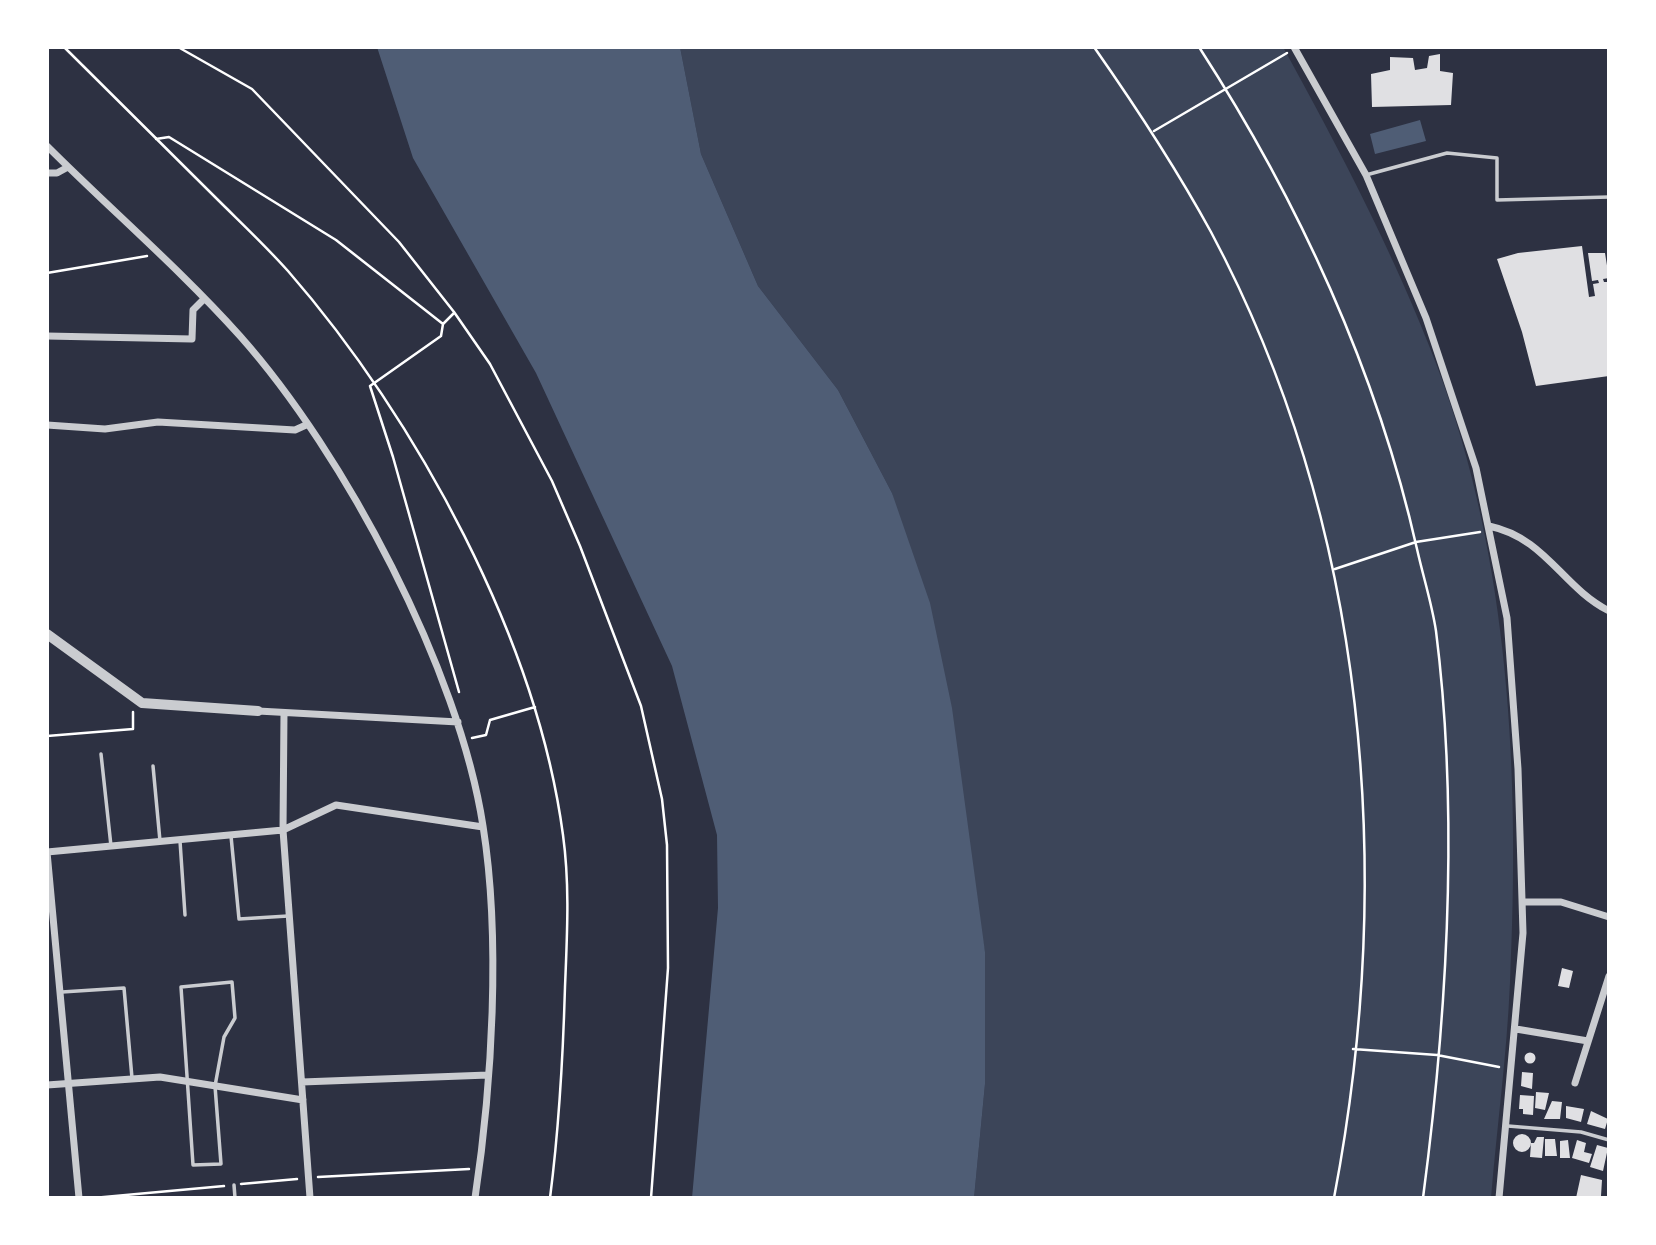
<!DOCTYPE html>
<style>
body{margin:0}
#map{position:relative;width:1656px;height:1245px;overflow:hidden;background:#2d3142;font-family:Cabin,sans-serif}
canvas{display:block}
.frame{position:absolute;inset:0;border:49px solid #fff;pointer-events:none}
</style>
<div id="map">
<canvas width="1656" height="1245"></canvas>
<div class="frame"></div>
</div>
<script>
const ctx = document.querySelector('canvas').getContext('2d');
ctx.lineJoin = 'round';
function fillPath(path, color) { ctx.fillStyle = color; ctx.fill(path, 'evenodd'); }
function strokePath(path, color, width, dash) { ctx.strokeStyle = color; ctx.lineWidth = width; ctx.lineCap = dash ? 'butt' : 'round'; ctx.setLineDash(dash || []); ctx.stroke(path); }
fillPath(new Path2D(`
 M680,47H1283C1340,151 1395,255 1437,366C1510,560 1520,777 1510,982C1507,1054 1497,1126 1491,1198H974L985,1084V952L892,493L838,390L758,286L701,154Z`), '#3c4559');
fillPath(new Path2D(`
 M377,47H680L701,154L758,286L838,390L892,493L930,603L952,708L985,952V1084L974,1198H692L718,908L717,835L672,666L536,373L413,158Z
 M1420,120L1426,141L1375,154L1370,134Z`), '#4f5d75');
fillPath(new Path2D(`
 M1440,54V71L1453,73L1451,105L1372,107L1371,74L1390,70V57L1413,58L1415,70L1427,68L1429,56Z
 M1582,246L1589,297L1595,296L1593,284L1599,283L1598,280L1592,281L1588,253H1605L1609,278L1603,279L1604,282H1609V376L1536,386L1522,332L1497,259L1518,253Z
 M1562,968L1573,971L1569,988L1558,986Z
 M1524.5 1058a5.5 5.5 0 1 1 11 0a5.5 5.5 0 1 1-11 0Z
 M1522,1072L1533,1073L1532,1089L1521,1086Z
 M1536,1092L1549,1093L1545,1110L1535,1108Z
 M1520,1095L1534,1096L1533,1115L1523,1114V1109H1519Z
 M1552,1101L1562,1102L1560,1119H1544Z
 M1566,1106L1584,1109L1581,1122L1566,1118Z
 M1591,1111L1608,1119L1605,1129L1587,1124Z
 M1513 1143a9 9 0 1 1 18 0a9 9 0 1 1-18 0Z
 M1537,1137H1544L1542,1158L1530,1157L1531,1143H1534Z
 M1545,1139H1555L1557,1156H1545Z
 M1568,1140L1570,1158H1560V1141Z
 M1577,1140L1586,1143L1584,1152L1592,1154L1589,1163L1572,1158Z
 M1597,1145L1608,1148L1603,1171L1590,1167Z
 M1581,1175L1602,1180L1601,1196L1576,1198Z`), '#e0e0e3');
strokePath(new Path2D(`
 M64,47C114,97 164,146 214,196C239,221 265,245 288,271C417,419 537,640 563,835C570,886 567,936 565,987C563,1057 559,1128 550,1198
 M178,47L252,89L399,242L454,312L490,364L552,481L580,546L641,706L662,799L667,845L668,968L651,1198
 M1094,47C1136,107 1176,168 1211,232C1368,527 1396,873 1334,1198
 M1199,47C1298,200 1377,371 1417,549C1423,576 1432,604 1436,631C1459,813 1447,1016 1423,1198
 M1154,131L1287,53
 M156,139L169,137L336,240L443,324L454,313
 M47,273L147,256
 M443,324L441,336L370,386L393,457L459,692
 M1335,569L1416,542L1480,532
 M47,736L133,729V712
 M472,738L486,735L490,720L535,707
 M1353,1049L1437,1055L1499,1067
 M318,1177L469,1169
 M241,1184L297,1179
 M93,1198L224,1186`), '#fff', 2.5);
strokePath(new Path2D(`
 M1366,175L1447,153L1497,158V200L1609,197
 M101,754L111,846
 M153,766L160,841
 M231,836L239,919L288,916
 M180,841L185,915
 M232,982L235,1018L224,1037L215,1086L221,1164L193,1165L181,987Z
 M62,992L124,988L132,1078
 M1508,1126L1581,1132L1609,1140
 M234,1185L235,1198`), '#caccd0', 3.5);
strokePath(new Path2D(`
 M1294,47L1366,175L1426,318L1476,468L1507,618L1518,769L1523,933L1499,1198
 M47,146C111,210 180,269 240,336C345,454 459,670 483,826C501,939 492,1085 475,1198
 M47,173H57L68,167
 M47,336L192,339L193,310L204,299
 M47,425L105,429L158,422L295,430L306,425
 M1489,526C1546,538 1562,587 1609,611
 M258,711L458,722
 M284,713L283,830L310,1198
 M47,852L283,830L336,805L483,827
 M47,852L79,1198
 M1523,902H1561L1609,917
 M1516,1029L1588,1041
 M302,1082L488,1075
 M1575,1083L1609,976
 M47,1085L160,1077L303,1100`), '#caccd0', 7);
strokePath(new Path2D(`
 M47,634L142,703L258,711`), '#caccd0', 10);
</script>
